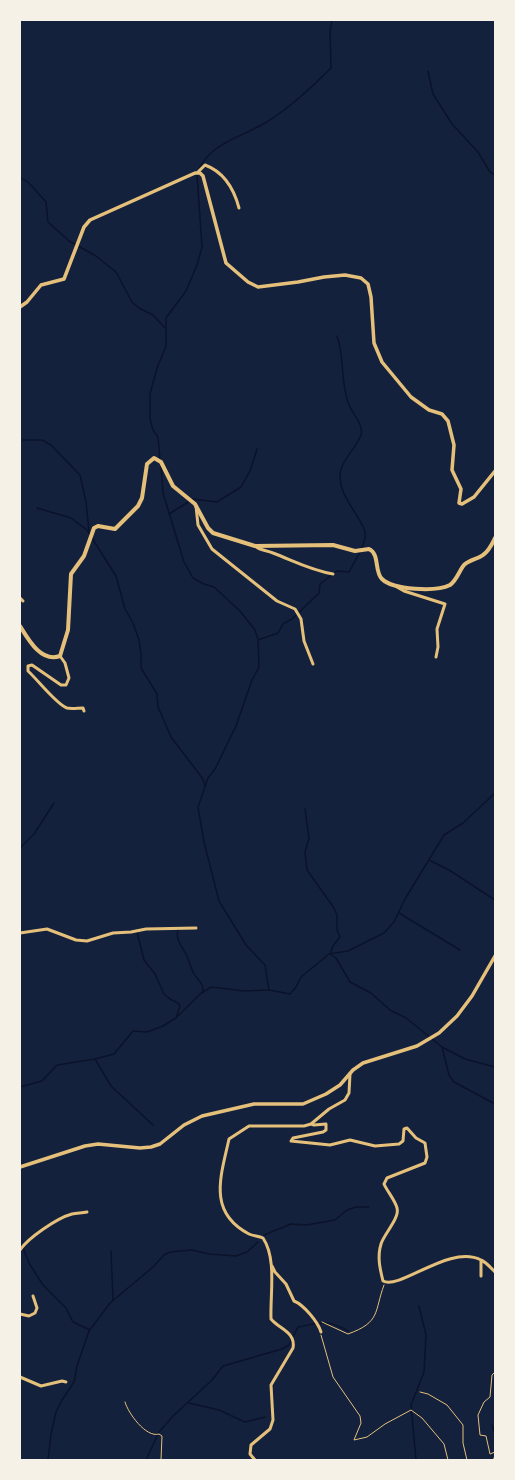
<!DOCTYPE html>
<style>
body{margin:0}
#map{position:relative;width:515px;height:1480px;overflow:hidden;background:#14213d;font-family:"IBM Plex Serif",serif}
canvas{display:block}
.frame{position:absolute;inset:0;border:21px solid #f6f1e7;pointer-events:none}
</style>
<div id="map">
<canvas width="515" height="1480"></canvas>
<div class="frame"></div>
</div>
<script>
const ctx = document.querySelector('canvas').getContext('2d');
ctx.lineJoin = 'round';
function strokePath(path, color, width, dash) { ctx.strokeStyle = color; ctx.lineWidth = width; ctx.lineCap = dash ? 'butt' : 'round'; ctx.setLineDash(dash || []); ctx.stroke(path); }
strokePath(new Path2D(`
 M428,71L433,94L452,124L478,152L490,172L495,175
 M20,177L29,183L46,202L48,222L69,241L96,256L116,272L132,302L139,308L153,315L165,328
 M337,336C345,357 340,380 348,402C351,413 364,424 361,435C356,449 340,461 340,476C340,497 358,513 365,531V538L362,548
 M23,440H42L51,445L80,475L86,502L89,531
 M160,460L158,437L153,430L150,419V394L157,368L166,346V318L186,291L197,265L202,247L197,175C206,144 240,138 265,123C289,109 312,87 331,68L330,32L332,20
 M161,465L163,493L184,562L193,578L204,584L214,587L240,611L255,630L258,640L259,667L252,680L236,726L215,769L208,778L198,807L204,842L219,901L246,945L265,965L269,990
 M37,508L71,518L87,530L116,576L125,609L133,623L139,640L141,654V668L157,694L158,707L171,737L203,779L205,786
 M169,514L193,499L217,502L241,487L250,471L257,449
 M258,640L278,633L283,624L292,619L319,593L320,584L337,571L349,572L360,552
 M305,809L309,838L305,852L307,870L334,908L337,915V930L340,937L333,946L330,954L336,958L350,982L371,993L390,1010L406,1018L442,1047L449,1075L454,1082L495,1104
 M20,848L34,834L54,803
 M429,860L449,870L495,900
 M399,913L460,950
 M178,929C175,941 182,946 186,954C189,960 190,966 193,972C197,980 204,982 203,993
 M137,932L144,960L155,974L164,994L170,999L178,1003L180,1006L176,1018
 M442,1047L465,1059L495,1067
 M95,1059L111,1086L153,1125
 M20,1087L42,1081L57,1065L95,1059L114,1054L133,1031L147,1032L163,1026L176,1018L200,994L211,987L244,991L269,990L290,994L296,987L301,977L329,954L348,951L384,933L394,922L405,899L444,835L463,823L495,793
 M264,1235L291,1224L307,1225L335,1220L347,1210L356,1207H369
 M23,1248L29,1263L43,1285L66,1308L73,1322L90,1330
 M111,1251L113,1300
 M294,1335L298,1327C320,1323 327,1319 348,1331
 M189,1403L219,1410L245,1422L265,1417
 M492,1425L495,1435
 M48,1460L51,1434L56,1412L62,1400L74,1382L77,1366L89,1331L110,1303L153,1267L164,1255L170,1252L192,1250L209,1254L236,1256L247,1252L258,1242
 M146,1460L159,1432L173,1416L212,1380L223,1366L282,1349L289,1345L292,1338
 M416,1460L411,1405L424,1372L426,1335L419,1306`), '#0b132b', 1.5);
strokePath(new Path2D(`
 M322,1322L348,1334C381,1322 374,1312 384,1285
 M321,1335L333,1377L360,1416L361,1423L354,1440L367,1437L385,1424L411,1410L422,1418L444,1444L448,1460
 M495,1372L492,1375L490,1397L484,1402L478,1415L480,1435L486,1436L490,1454L495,1452
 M420,1392L428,1394L447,1405L463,1425V1443L467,1460
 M125,1402C128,1413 146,1438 159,1434L162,1436L161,1460
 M493,1460L495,1456`), '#e5c07b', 1);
strokePath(new Path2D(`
 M198,172L205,165C224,172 234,189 239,208
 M196,506L198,525L212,549L277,601L295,609L301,619L304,641L313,664
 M255,546C261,551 266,550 273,553C294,561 310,570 333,574
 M397,587L404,591L445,604L437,629L438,647L436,657
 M20,598L23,601
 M60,656L65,663L69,678L66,685H61L32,665L28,666V671C37,679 57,705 67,708C71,709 78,708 83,708L84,711
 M20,933L47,929L76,940L87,941L113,933L131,932L146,929L196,928
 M311,1124L314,1125L326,1124V1130L323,1132L293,1138L291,1141L330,1145L350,1140L375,1146L399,1144L403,1141L404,1129L407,1128L416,1138L425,1143L427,1157L425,1163L387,1178L384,1184C387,1191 395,1200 397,1208C400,1218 384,1234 381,1244C377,1257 380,1269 383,1281C401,1290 449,1244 481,1260C486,1262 491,1268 495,1272
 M20,1250C28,1238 57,1218 72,1214C77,1213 82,1213 87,1212
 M272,1266L275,1272L286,1284L294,1301C304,1305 318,1322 321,1332
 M481,1276V1260
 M20,1314L29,1316L35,1313L37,1308L33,1296
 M20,1377L41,1386L62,1381L66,1382
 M255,1460L250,1454L251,1445L270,1429L273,1420L271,1385L293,1348C296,1332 279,1329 271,1319C270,1294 277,1259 263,1238C259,1236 253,1236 249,1234C207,1212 221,1176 229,1139L249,1126H304L311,1124L329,1109L345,1100L349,1093L350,1074`), '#e5c07b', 3);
strokePath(new Path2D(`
 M20,307L27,302L41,285L64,279L84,227L90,220L195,173H200L203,176L226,263L248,282L258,287L298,282L324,277L345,275L361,278L368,284L371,297L374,343L382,362L411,397L429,410L442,414L448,421L454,445L452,470L461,489L459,503L462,504L474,497L495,471
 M20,1167L85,1146L98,1144L140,1148L151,1147L160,1144L184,1125L202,1116L254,1104H303L326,1094L340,1085L353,1070L363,1063L417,1046L439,1033L457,1016L472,996L495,956`), '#e5c07b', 3.5);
strokePath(new Path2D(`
 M20,626C28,639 41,663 60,656L68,630L71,574L84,556L94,528L98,526L115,529L138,506L142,498L147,464L154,458L161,462L173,486L195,504L208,528L213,533L255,546L333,545L355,551L369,549C380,554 374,571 382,579C393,590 436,592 450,585C457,580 459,571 464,565C469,560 478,559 483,555C489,551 492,544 495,538`), '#e5c07b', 4);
</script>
